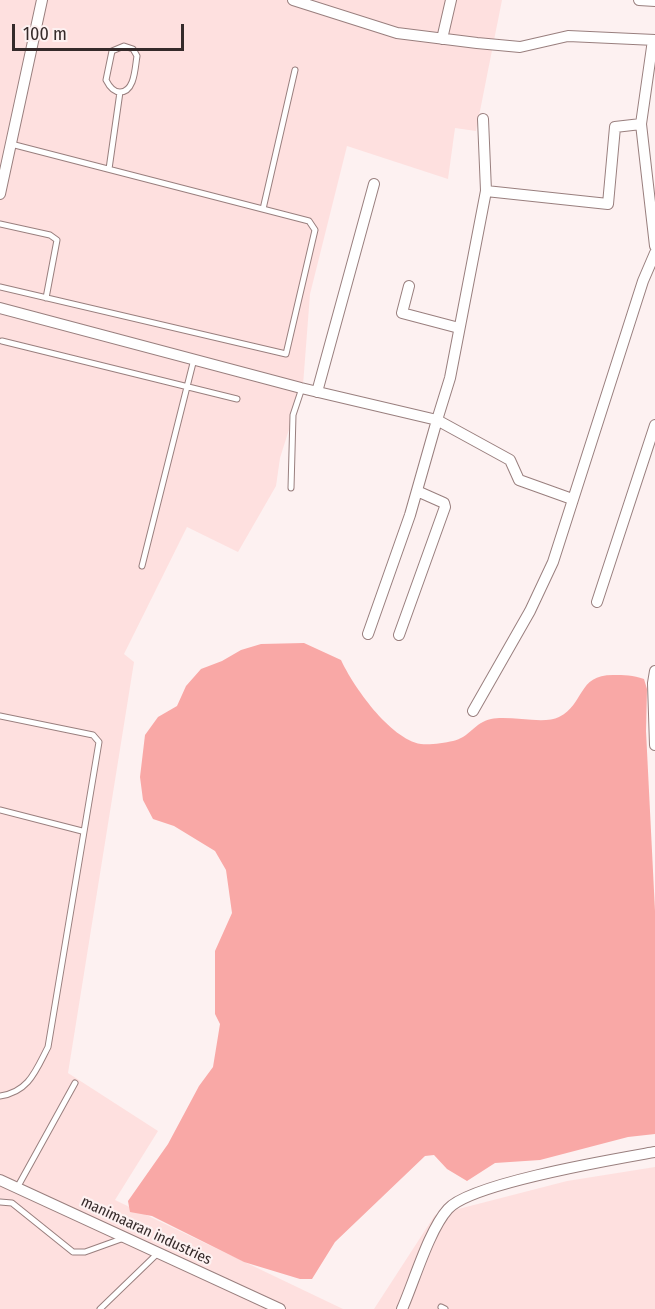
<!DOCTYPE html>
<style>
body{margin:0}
#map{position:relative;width:655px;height:1309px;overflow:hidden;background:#fdf1f1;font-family:"Fira Sans Condensed",sans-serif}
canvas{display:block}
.scale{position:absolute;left:12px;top:24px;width:172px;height:27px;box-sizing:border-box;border:3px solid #352a2a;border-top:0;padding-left:8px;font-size:18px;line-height:21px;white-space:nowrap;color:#352a2a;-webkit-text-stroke:4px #fdf1f1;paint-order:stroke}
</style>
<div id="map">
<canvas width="655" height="1309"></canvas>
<div class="scale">100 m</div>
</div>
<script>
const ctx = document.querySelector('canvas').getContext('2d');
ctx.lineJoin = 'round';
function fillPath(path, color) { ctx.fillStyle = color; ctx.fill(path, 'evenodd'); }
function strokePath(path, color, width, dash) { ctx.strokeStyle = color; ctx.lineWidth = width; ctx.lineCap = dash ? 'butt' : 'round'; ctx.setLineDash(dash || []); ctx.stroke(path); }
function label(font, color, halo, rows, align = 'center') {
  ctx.font = font + ' "Fira Sans Condensed",sans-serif'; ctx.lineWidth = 4.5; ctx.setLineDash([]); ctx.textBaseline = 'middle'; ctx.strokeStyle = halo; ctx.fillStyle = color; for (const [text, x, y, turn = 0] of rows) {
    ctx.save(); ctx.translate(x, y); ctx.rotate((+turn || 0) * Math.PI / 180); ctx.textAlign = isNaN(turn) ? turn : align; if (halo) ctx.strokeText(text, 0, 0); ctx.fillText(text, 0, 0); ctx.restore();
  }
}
fillPath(new Path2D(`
 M0,0H502L476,131L455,128L448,179L347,146L310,294L303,385L280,458L276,486L238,552L187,527L124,654L134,662L68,1073L158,1131L115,1200L343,1309H0Z
 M655,1167V1309H374L435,1215L567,1181Z`), '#fee0df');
fillPath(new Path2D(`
 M304,643L341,660C353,686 390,739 421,744C430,745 444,743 453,741C469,738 475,722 491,719C510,715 544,725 559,717C585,704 577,675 613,675C624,675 633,675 644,679L647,689L646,731L655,911V1134L628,1137L540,1160L495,1163L467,1181L447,1169L434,1155L425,1156L335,1242L312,1279H300L244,1262L152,1216L130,1212L128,1201L168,1144L199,1086L213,1067L220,1024L215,1014V951L232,913L226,870L215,851L174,826L153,819L143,800L140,777L145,735L158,717L177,706L186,686L201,669L222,661L241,650L261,644Z`), '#f9a8a6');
const service = new Path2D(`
 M124,46L133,49L137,56C135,67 135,92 120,92C113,92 109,86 106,80L112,51Z
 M109,169L120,92
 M263,209L295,70
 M0,224L50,235L57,240L46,298
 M0,287L286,354L315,230L309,221L11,144
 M2,341L237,399
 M291,488L293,415L302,388
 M142,566L194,359
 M0,716L93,735L99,742L48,1047C36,1070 29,1092 0,1096
 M0,810L82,831
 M17,1188L75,1083
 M0,1202L12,1203L73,1252H85L124,1238
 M441,1307L445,1309
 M100,1309L158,1253`);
const minor = new Path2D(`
 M293,0L397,33L477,43L520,47L568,36L655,40
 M639,0L655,1
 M442,39L451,0
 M653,40L641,124L655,246
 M483,119L486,191
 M0,194L42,0
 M409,286L402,313L459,328
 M0,308L301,388L437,420L450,378L486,191L608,204L615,127L641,124
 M317,392L374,184
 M597,602L655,425
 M368,634L410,515L437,420L510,460L519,480L572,499
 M399,635L445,507L444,503L417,491
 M655,671L653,683L655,745
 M473,711L530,611L553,562L643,281L655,253
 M0,1180L280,1309
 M402,1309C414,1282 429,1230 448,1209C471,1183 616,1159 655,1152`);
strokePath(service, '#997f7e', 7);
strokePath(minor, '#997f7e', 12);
strokePath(service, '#fff', 5);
strokePath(minor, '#fff', 10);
label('15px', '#352a2a', '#fdf1f1', [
 ["manimaaran industries",146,1231,25]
]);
</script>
